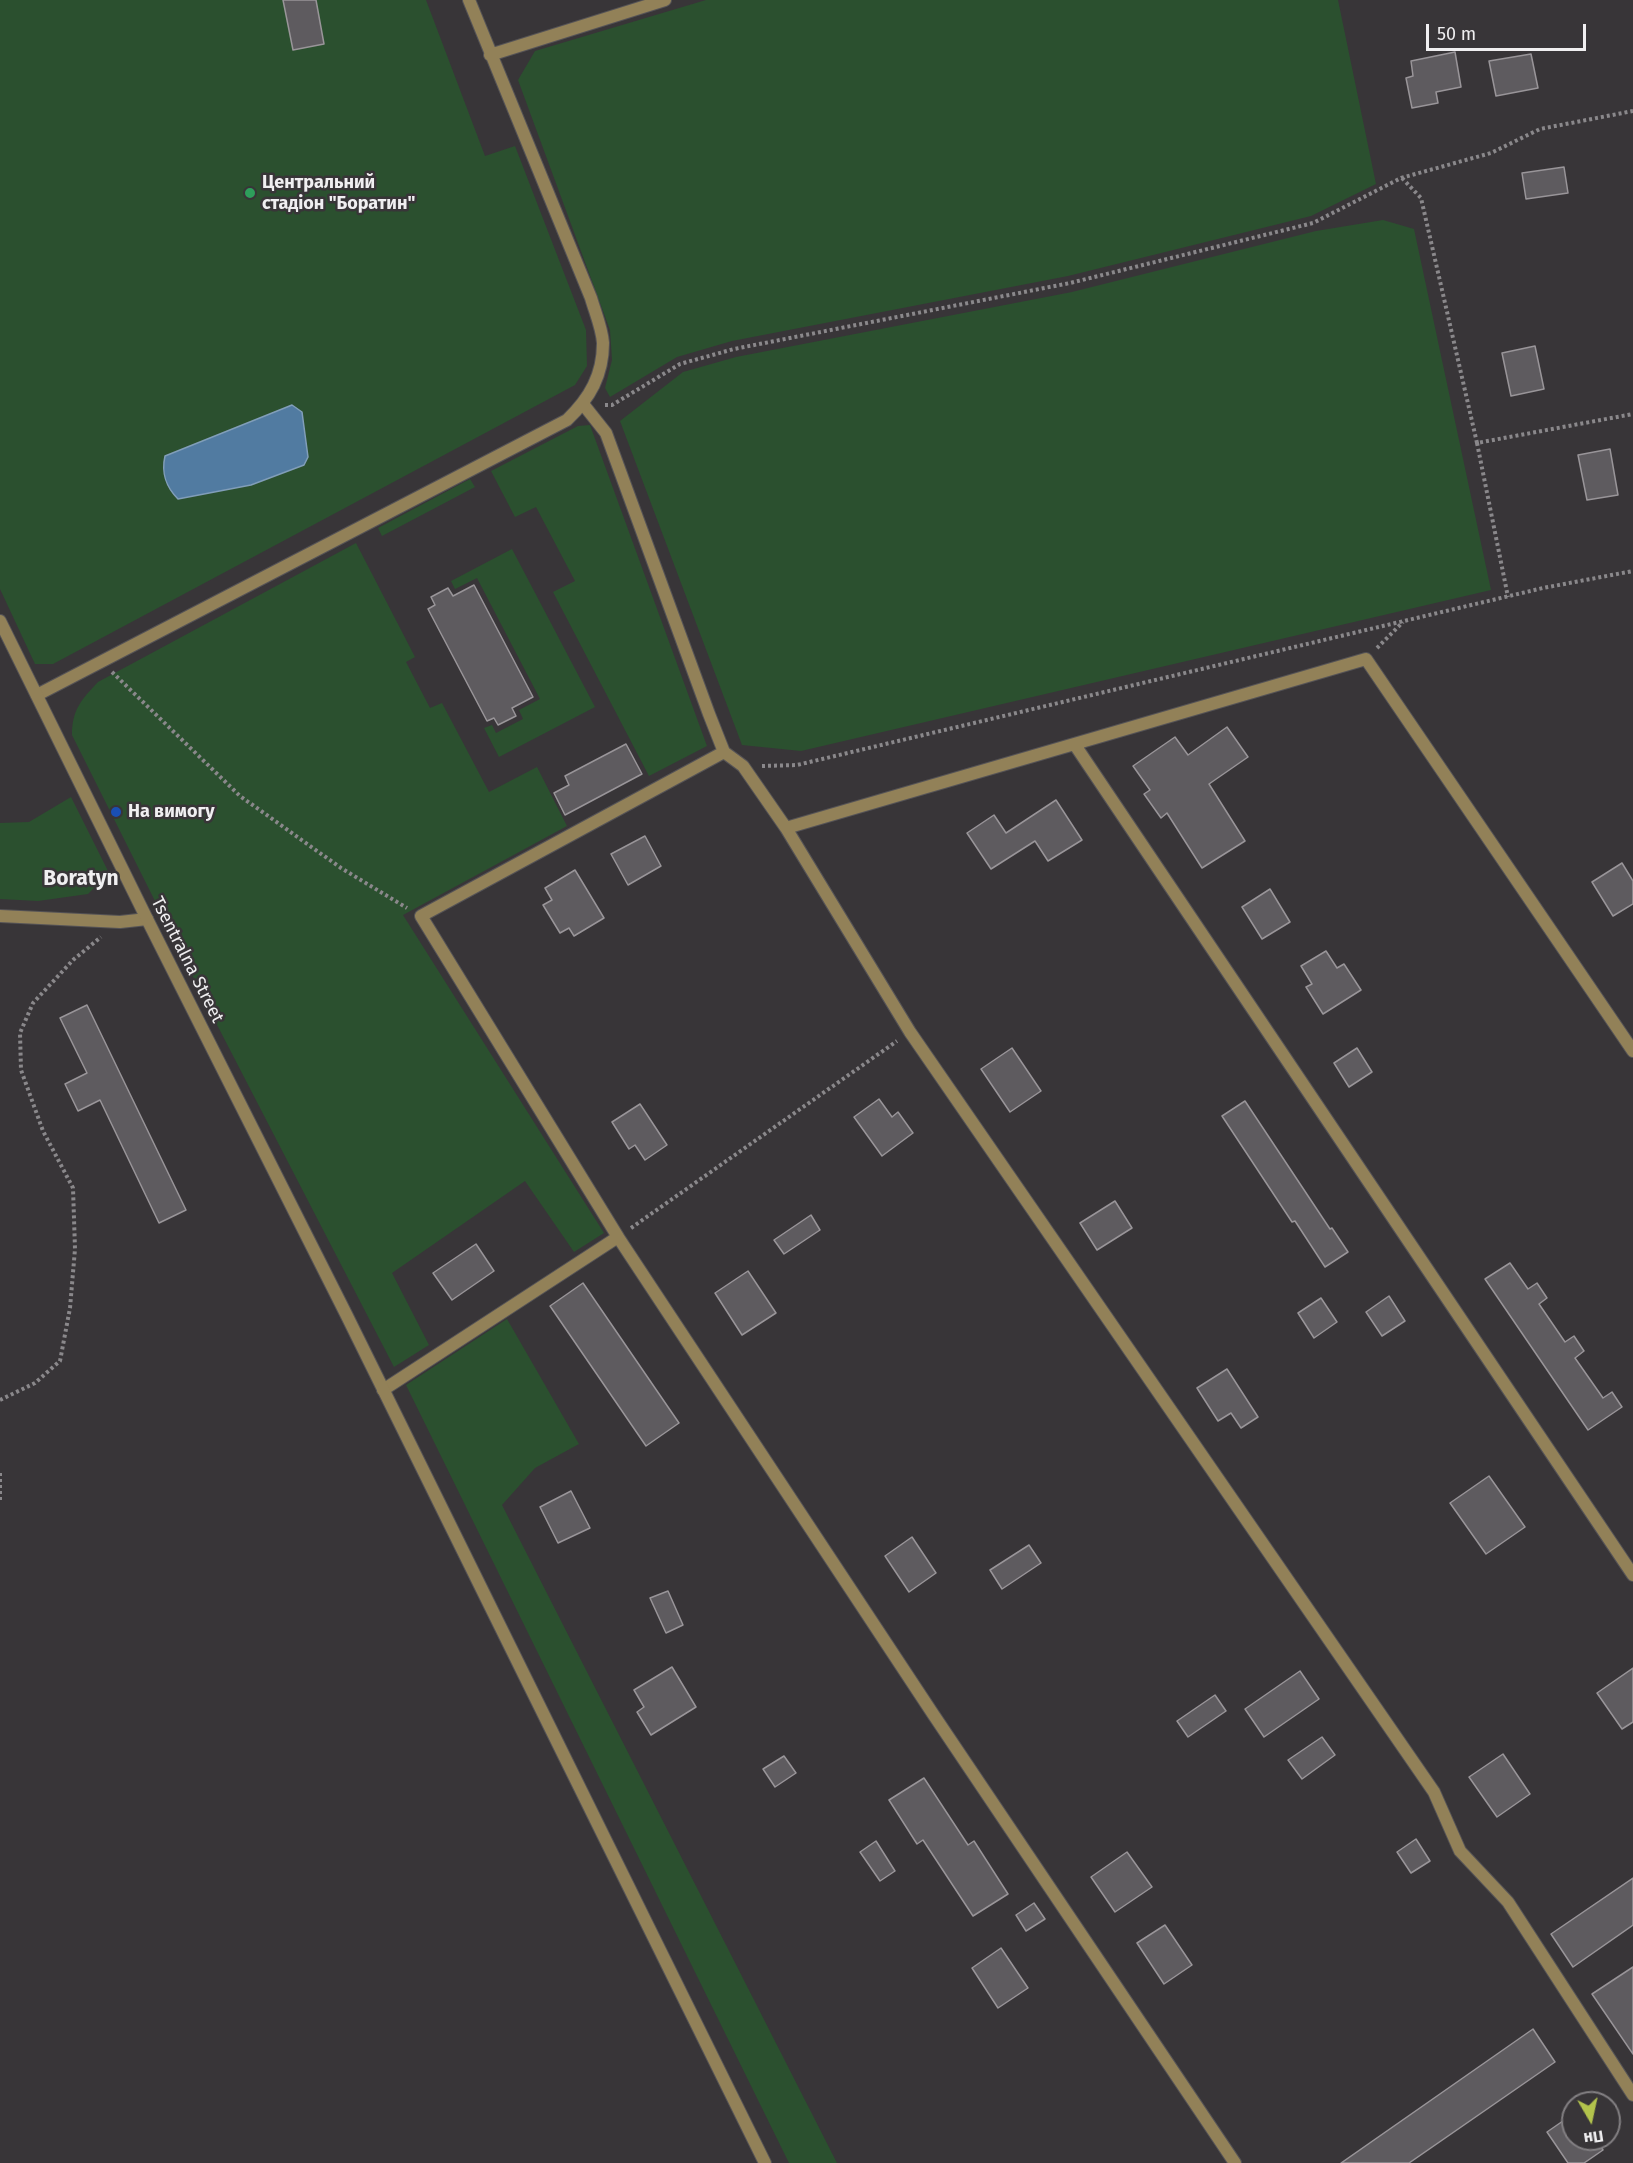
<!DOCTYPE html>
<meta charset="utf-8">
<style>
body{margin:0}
#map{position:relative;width:1633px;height:2163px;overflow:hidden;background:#383538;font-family:"Fira Sans",sans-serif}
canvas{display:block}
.north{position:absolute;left:1561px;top:2091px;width:60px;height:60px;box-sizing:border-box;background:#383538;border:2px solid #827f82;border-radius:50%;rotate:171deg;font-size:16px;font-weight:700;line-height:24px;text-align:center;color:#f0eff1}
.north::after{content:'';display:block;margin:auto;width:21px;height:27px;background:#b2c34c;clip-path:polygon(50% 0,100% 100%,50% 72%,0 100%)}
.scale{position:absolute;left:1426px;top:24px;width:160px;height:27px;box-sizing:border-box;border:3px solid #f0eff1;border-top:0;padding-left:8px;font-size:18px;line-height:21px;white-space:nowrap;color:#f0eff1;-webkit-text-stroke:4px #383538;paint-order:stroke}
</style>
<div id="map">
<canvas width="1633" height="2163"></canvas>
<div class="north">Пн</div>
<div class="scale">50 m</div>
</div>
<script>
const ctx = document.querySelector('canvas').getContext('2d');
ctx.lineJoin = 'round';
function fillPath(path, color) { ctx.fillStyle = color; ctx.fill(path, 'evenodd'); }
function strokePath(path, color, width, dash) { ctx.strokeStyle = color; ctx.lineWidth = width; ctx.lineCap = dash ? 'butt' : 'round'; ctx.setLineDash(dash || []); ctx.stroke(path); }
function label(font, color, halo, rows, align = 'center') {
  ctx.font = font + ' "Fira Sans",sans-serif'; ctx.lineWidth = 5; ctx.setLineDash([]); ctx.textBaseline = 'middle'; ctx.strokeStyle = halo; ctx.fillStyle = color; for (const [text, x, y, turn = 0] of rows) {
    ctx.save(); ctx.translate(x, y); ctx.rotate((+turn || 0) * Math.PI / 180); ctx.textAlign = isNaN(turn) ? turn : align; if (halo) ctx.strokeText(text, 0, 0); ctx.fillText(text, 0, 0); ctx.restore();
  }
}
fillPath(new Path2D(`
 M0,0H426L485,156L515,146L586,330L587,366L575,385L53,664H35L0,589ZM304,465L251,485L178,499Z
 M706,0H1338L1376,184L1311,216L1068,276L732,341L677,357L610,397L605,388L612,360L610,330L518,80L535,51Z
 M1383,220L1414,229L1491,590L801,751L742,745L620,421L683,372L736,357L1072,292L1316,231Z
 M590,425L707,746L649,776L553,592L575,581L536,507L515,517L491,471L578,426Z
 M470,479L475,487L382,536L378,528Z
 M356,543L415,657L406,662L430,708L442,703L489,792L537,767L567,826L403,915L604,1233L574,1252L525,1181L392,1273L429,1345L394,1367L214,1019L72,735C72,710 81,700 98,682Z
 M512,549L595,707L499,757L484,728L492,725L496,733L523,719L519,710L540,699L477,578L455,589L451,581Z
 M71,797L109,873L88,894L38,901L0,899V823L29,822Z
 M507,1319L579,1444L535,1468L502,1505L837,2163H789L406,1385Z`), '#2b502f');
const water = new Path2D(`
 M292,405L302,412L308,457L304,465L251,485L178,499C166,487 161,474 165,456Z`);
fillPath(water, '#517ba1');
strokePath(water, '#819eb9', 1.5);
const building = new Path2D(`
 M283,0H316L324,44L293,50Z
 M1455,52L1461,87L1436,92L1438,103L1412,108L1406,78L1413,76L1411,61Z
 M1531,54L1538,88L1496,96L1489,61Z
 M1564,167L1568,193L1526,199L1522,173Z
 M1535,346L1544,389L1511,396L1502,353Z
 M1610,449L1618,495L1587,500L1578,455Z
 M474,585L533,697L512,708L516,716L498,725L494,718L487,721L428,609L435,605L431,597L448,588L453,596Z
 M1227,727L1248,757L1209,784L1245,841L1202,868L1167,813L1161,818L1144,794L1150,790L1133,766L1175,737L1188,755Z
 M626,744L642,774L565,815L554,793L569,785L565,776Z
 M1056,800L1082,840L1048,861L1035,841L991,869L967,833L994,815L1006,833Z
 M645,836L661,866L628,885L611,854Z
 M1622,863L1633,881V904L1613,916L1592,882Z
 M575,870L604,918L574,936L569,928L560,933L543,905L552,900L545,888Z
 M1270,889L1290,922L1262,939L1242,907Z
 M1326,951L1337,968L1344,964L1361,990L1323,1014L1306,987L1312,984L1301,966Z
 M87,1005L186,1210L159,1223L100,1100L78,1111L65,1084L87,1073L60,1018Z
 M1012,1048L1041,1091L1010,1112L981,1069Z
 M1357,1048L1372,1072L1349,1087L1334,1063Z
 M879,1099L892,1117L898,1112L913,1133L882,1156L854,1117Z
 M1245,1101L1330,1229L1332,1228L1348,1252L1325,1267L1295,1221L1292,1222L1222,1116Z
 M640,1104L667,1145L645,1160L635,1145L629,1149L612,1122Z
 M1115,1201L1132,1228L1097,1250L1080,1223Z
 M811,1215L820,1230L784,1254L774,1240Z
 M476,1244L494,1271L452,1300L433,1273Z
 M1510,1263L1528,1289L1537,1283L1547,1298L1539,1304L1565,1342L1574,1336L1584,1351L1575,1358L1603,1398L1612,1392L1622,1407L1588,1430L1485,1279Z
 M748,1271L776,1313L742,1335L715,1293Z
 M583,1283L679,1423L646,1446L550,1306Z
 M1389,1296L1405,1321L1382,1336L1366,1312Z
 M1321,1298L1337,1322L1314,1338L1298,1313Z
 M1227,1369L1258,1417L1241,1428L1231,1413L1218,1421L1197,1388Z
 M1489,1476L1525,1527L1486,1554L1450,1503Z
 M571,1491L590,1528L558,1543L540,1507Z
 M912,1537L936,1573L909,1592L885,1556Z
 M1029,1545L1041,1563L1002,1589L990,1570Z
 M668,1591L683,1625L666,1633L650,1598Z
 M672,1667L696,1707L651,1735L637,1712L644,1707L634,1690Z
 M1633,1668V1722L1622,1729L1597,1693Z
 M1300,1671L1319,1699L1264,1737L1245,1709Z
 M1215,1695L1226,1711L1188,1737L1177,1721Z
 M1322,1737L1335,1755L1302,1779L1288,1760Z
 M1503,1754L1530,1794L1497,1817L1469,1777Z
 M784,1756L796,1773L775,1787L763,1769Z
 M924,1778L968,1845L974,1841L1008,1894L973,1916L923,1840L917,1844L889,1800Z
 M1416,1839L1430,1861L1411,1873L1397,1852Z
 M876,1841L895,1871L880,1881L860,1852Z
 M1127,1852L1152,1887L1115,1912L1091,1877Z
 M1633,1878V1925L1573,1967L1551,1934Z
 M1034,1903L1045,1919L1026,1931L1016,1915Z
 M1165,1925L1192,1965L1164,1984L1137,1943Z
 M1001,1948L1028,1988L998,2008L972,1968Z
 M1633,1967V2054L1592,1994Z
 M1533,2029L1555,2062L1409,2163H1341Z
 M1573,2114V2139H1596L1603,2150L1584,2163H1568L1547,2132Z`);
fillPath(building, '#5e5b5f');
strokePath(building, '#999599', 1.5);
const minor = new Path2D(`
 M490,55L665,0
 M583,404L606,433L709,714L724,752
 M37,695L567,420C590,398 603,375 603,343C602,328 595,312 591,298L469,0
 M1075,745L1633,1575
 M786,828L910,1032L1434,1792L1460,1851L1508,1902L1633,2095
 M0,916L120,922L147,919
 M618,1237L421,916L724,752L743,766L786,828L1366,659L1633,1051
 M383,1390L618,1237L933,1714L1235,2163`);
const tertiary = new Path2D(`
 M0,621L147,919L346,1314L765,2163`);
strokePath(minor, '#555356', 14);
strokePath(tertiary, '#555356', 14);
strokePath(new Path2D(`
 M1402,178L1421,198L1477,443L1633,414
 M605,405H612L680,364L734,349L1070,283L1313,223L1401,178L1491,153L1540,129L1633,111
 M1477,443L1508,597
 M1377,648L1403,622
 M112,672L240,796L341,868L407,908
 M762,766L797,765L1543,588L1633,571
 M631,1228L897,1041
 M0,1400L35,1383L60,1361L70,1308L75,1249L73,1188L43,1131L21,1070L20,1033L33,1003L73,960L101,937
 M0,1473V1501`), '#8a888b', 4, [3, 3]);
strokePath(minor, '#928158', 12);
strokePath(tertiary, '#928158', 12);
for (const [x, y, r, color] of [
 [250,193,6,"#2e9e5b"],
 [116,812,6,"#1a4fb4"]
]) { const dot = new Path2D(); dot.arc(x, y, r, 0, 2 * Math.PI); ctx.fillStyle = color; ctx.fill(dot); strokePath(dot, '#383538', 2); }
label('bold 18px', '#f0eff1', '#383538', [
 ["Центральний",262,183],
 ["стадіон \"Боратин\"",262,204],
 ["На вимогу",128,812]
], 'left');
label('18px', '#f0eff1', '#383538', [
 ["Tsentralna Street",187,960,63]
]);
label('bold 21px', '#f0eff1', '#383538', [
 ["Boratyn",81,879]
]);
</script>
